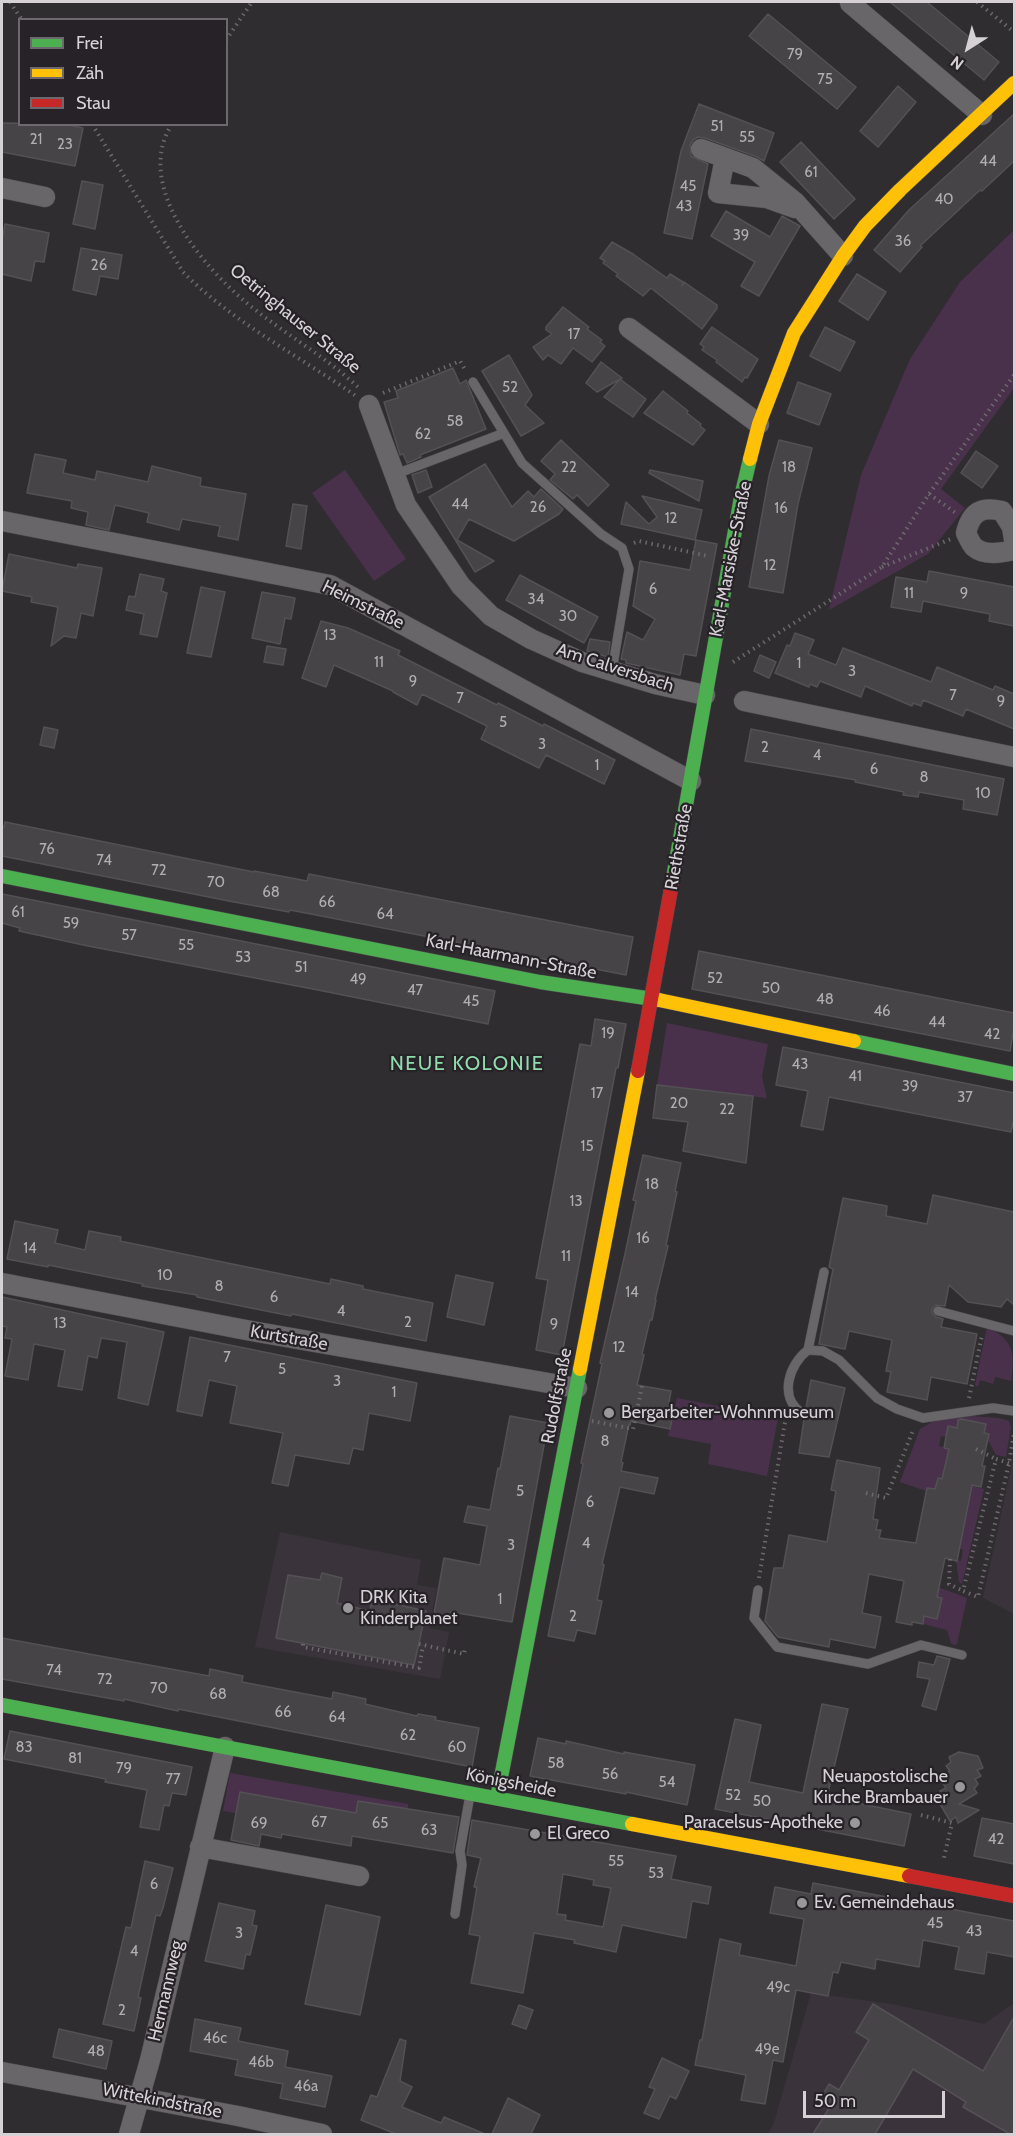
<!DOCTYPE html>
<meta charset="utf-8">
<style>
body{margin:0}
#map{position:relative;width:1016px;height:2136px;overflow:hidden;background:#302d31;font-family:Cabin,sans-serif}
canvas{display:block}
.frame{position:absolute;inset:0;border:3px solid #d5d1d5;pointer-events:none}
.legend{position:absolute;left:18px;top:18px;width:210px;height:108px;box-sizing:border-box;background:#272228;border:2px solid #6d686d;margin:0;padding:8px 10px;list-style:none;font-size:18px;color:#d5d1d5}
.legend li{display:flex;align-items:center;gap:12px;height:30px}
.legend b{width:30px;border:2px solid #6d686d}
.north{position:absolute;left:938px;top:18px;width:60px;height:60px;-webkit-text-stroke:4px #272228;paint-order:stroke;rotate:216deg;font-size:16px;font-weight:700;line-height:24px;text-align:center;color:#d5d1d5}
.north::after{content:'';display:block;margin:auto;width:21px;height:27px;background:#d5d1d5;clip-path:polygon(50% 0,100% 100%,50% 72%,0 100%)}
.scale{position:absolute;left:803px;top:2091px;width:142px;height:27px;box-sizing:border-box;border:3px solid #d5d1d5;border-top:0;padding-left:8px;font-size:18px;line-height:21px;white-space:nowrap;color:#d5d1d5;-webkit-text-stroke:4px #272228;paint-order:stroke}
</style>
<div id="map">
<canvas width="1016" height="2136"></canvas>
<div class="frame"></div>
<ul class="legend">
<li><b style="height:8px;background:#4caf50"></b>Frei</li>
<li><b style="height:8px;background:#ffc107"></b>Zäh</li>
<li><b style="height:8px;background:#c62828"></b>Stau</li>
</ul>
<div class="north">N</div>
<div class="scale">50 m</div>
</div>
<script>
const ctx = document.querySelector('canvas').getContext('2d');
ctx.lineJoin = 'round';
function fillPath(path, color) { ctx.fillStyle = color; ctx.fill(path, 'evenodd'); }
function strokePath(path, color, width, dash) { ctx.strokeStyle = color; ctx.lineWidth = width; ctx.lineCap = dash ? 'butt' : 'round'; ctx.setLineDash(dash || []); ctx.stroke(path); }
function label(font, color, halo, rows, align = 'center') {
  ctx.font = font + ' Cabin,sans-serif'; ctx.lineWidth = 4.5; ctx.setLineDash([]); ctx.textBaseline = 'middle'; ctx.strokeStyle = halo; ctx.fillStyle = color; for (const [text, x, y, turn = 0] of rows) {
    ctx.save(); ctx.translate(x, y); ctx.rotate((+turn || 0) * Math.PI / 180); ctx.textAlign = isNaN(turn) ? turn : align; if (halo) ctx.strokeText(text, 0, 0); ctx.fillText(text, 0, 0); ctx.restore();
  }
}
fillPath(new Path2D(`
 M1014,1455V1614L983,1598Z
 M280,1532L421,1560L417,1585L437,1588L429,1628L449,1632L440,1679L255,1647Z
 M811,1993L891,2004L984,2024L1014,2003V2134H768L774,2123Z`), '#3b333c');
fillPath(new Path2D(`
 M1014,230V388L941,489L965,508L928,554L829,610L861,475L910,359L960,282Z
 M345,470L406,559L374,581L312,493Z
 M667,1023L768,1044L762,1077L767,1098L657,1085Z
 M987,1327C1014,1340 1015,1353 1011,1381L995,1377L993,1384L980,1380L978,1387L975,1385Z
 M677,1398L778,1418L767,1476L708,1464L711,1444L668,1436Z
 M970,1416L999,1418L1009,1421L1011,1427L1006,1457L996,1455L988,1440L989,1434L984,1433L986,1424L959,1419L957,1428L948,1427L946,1437L941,1436L939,1446L949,1449L942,1479L937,1478L935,1489L927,1488L926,1491L900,1482L920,1429L934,1421Z
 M969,1485L984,1489L962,1584L959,1582L956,1560L961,1561L963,1550L959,1548Z
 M930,1584L967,1598L957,1644L954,1645L951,1643L947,1630L923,1624L924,1616L937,1619L942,1599L928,1595Z
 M230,1773L408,1804V1809L356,1813L240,1792L236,1813L223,1811Z`), '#49314c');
const building = new Path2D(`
 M890,2H927L999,62L984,80Z
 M768,14L856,87L837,109L749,36Z
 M898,86L916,102L878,147L860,131Z
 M699,104L774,133L764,161L757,157L705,138L698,137L693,140L690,145L691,156L708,164L692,239L664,233L681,151Z
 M1014,114V161L982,191L980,190L920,246L922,247L900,272L874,250L909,210Z
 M2,123L64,124L83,128L75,166L2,152Z
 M801,142L855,199L834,219L780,162Z
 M82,181L103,185L95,229L73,224Z
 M726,211L770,237L782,216L800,226L759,296L741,286L755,262L711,236Z
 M5,224L49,233L44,262L35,261L31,281L2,274V242Z
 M612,242L633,254L667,278L670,274L683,282L682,286L684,282L717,305V308L702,329L651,288L643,296L616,276L618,274L603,263L605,261L600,258Z
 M81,248L122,255L118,279L100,276L96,295L73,290Z
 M857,274L886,292L868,320L839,301Z
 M563,307L589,327L587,329L602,340L600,342L605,346L592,362L573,348L561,364L548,355L543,360L533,347L552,334L546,330V327Z
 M712,327L758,359L747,378L745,377L742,382L716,362L717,360L702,350L704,347L700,344Z
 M825,327L855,342L840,371L810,356Z
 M509,355L532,395L525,405L544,423L521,436L482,371Z
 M601,362L622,378L597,392L586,383Z
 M453,368L460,384L466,380L486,429L420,455L421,457L407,463L403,454L400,455L384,402L398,398L396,391Z
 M620,379L646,399L633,417L604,397Z
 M798,382L831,394L819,425L787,413Z
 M663,391L688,411L687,413L701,424L700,426L705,430L693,445L644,413Z
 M561,440L609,485L588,506L577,495L573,499L550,480L555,474L541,461Z
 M779,440L812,448L798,504L783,593L749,587L769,476Z
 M976,451L998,466L982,488L961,473Z
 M35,454L66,460L63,473L95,480L97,471L148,482L152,466L201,478L200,486L246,494L238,540L218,536L220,526L182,519L179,530L147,522L149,513L115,505L109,530L86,525L88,512L71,508L72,501L27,493Z
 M485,464L512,507L528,491L534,497L541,489L563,509L559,514L514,541L469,519L457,540L494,561L475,572L429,497Z
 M426,470L432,487L418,493L412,475Z
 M650,470L703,481L699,501L649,473Z
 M642,496L702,510L695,540L621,524L626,502L649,524L657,517Z
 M293,504L307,506L301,549L286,546Z
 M696,540L717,544L696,656L684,654L680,675L626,663V660L621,659L627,632L643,640L655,619L633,606L640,561L690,570Z
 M9,554L77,568L78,564L102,568L93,616L81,613L76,638L64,636L51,646L58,607L31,602L32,597L2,591Z
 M929,571L1014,587V626L989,621L990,614L923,601L921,612L891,607L896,577L927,582Z
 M140,574L164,579L161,591L167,593L157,637L140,634L144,614L126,610L129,596L135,597Z
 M520,575L598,617L584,643L506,600Z
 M201,587L225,592L211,657L187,653Z
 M262,592L295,598L291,619L285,618L280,644L252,638Z
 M321,621L348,628L400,651L398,655L497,705L498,703L543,726L544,724L615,760L604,784L546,755L539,768L481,739L487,726L422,694L417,705L393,692V691L334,665L326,687L302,678Z
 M795,633L814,640L808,654L836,665L843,648L931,682L937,667L993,690L995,686L1014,694V729L966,709L963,716L923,700L921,706L913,703L912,706L865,686L861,697L820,681L817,687L810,684L809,687L775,673L787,645L790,646Z
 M590,639L610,642L608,657L587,651Z
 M267,646L286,649L283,665L264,662Z
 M760,655L776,662L769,678L754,671Z
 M44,727L58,730L54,748L40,745Z
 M751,729L1004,779L997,815L963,809L964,800L919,792L918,797L903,795L904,792L855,782L856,780L745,761Z
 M5,822L254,872V871L307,881L309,874L633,937L626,975L290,910L289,912L234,902L2,856V827H4Z
 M2,894L495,991L488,1024L318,990L88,946L19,931L20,928L2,923Z
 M699,951L1014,1013V1027L1010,1051L692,989Z
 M595,1019L626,1024L618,1068H616L562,1355L536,1350L548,1280L536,1278L580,1044L591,1046Z
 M783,1047L1014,1093V1122H1013L1011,1132L829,1097L823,1130L801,1126L808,1091L776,1085Z
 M657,1085L753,1096L746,1163L683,1151L688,1122L653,1118Z
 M643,1155L681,1163L675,1191L677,1192L666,1245L668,1246L655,1300H656L652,1320H650L642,1354L644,1355L637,1385L671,1391L668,1408L674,1409L670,1429L631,1421L630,1425L629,1424L621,1462L623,1463L621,1471L658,1478L654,1494L620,1487L602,1564L604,1565L597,1600L602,1601L595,1634L577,1630L574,1641L548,1636L583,1464L581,1463L602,1364L600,1363L625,1254L636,1201L633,1200Z
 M933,1195L1014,1212V1305L1007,1299L1001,1307L968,1302L949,1285L945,1306L936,1305L932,1309V1313L936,1317L943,1319L941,1327L977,1334L967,1384L931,1377L927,1400L887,1392L891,1372L886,1371L892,1340L849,1331L845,1349L819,1344L833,1269L829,1267L843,1198L887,1206L886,1216L927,1224Z
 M15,1221L58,1230L55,1243L85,1250L89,1231L121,1237L120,1241L330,1284L331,1279L363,1286V1289L433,1303L426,1341L292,1314L291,1316L251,1308L197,1297V1295L142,1286L143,1284L48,1265V1267L7,1259Z
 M456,1275L493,1283L484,1325L447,1317Z
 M2,1297L164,1332L148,1405L118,1398L127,1342L101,1338L97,1358L88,1356L82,1390L58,1386L65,1350L34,1344L28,1380L5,1376L12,1339L5,1338L7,1327L2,1326Z
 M190,1337L417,1383L410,1421L369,1413L363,1450L353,1448L349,1464L295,1455L288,1486L272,1483L283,1433L230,1423L237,1386L209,1380L202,1416L177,1411Z
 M811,1380L845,1388L829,1457L799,1453L804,1419L809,1414L806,1408Z
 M510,1416L548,1423L512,1622L451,1612V1616L434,1614L444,1558L480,1565L487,1526L464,1522L468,1506L490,1510L498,1468L500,1469Z
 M961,1419L986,1424L984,1433L989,1434L982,1466H985L981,1487L972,1485L957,1561L945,1558L937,1597L942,1598L937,1619L924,1616L923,1624L912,1622V1625L896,1622L904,1581L869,1574L862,1613L881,1617L875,1648L830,1639L829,1647L778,1637L765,1621L774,1568H783L789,1535L827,1542L836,1491L831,1490L837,1460L880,1468L873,1519L878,1520L876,1530H881L879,1538L916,1543L927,1488L935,1489L938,1478L942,1479L949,1449L944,1448L948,1426L957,1428L958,1420Z
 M322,1573L342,1578L337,1603L370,1611L372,1599L426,1611L414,1665L276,1638L288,1575L320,1580Z
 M2,1638L209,1676L210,1669L243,1676L242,1682L332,1699L333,1692L366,1699L365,1704L417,1716L418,1714L436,1717L435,1720L479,1728L472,1767L178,1709V1711L124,1699V1701L2,1679Z
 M937,1656L950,1659L936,1710L922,1706L930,1679L917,1677L919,1662L934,1665Z
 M822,1704L848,1709L827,1797L911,1814L904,1846L715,1809L735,1719L761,1725L749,1782L803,1793Z
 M10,1731L192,1767L186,1795L172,1793L169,1806L164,1805L159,1830L140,1827L147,1790L105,1782L106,1779L4,1759Z
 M538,1738L566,1744V1741L624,1754V1752L695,1765L687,1805L626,1792V1794L530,1776Z
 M959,1752L978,1756L983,1768L977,1770L981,1776L975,1779L978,1784L974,1789L977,1793L959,1804L979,1810L958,1823L956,1817L950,1821L936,1797L940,1798L943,1796L940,1791L946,1788L942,1782L948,1779L944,1774L950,1771L946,1766L951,1762L949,1757Z
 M240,1792L356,1813L358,1801L459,1817L453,1853L352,1836L351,1846L282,1834L281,1838L261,1834L259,1846L231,1840Z
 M982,1818L1014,1824V1864L974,1856Z
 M472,1820L676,1856L671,1879L711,1887L708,1904L692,1901L686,1938L622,1925L616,1952L574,1943L575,1940L534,1933L523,1993L471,1983L480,1936L469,1934L477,1887H474L481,1858L467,1855ZM563,1874L594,1880L593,1885L611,1888L603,1927L565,1920L566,1915L557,1914Z
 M145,1861L173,1868L163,1908L160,1916L156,1915L138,1997L141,1998L134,2031L103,2024L126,1927L131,1928Z
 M813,1883L1014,1921V1957L987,1952L984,1974L955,1969L959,1947L923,1940L919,1967L876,1959L875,1969L841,1962L838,1973L833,1972L828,1996L796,1990L783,2062L773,2060L765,2104L741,2100L746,2075L695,2065L700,2040H702L720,1939L741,1944L739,1955L796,1966L804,1919L770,1913L775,1887L811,1894Z
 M219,1903L255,1911L252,1925L257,1926L250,1955L246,1954L243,1969L205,1961Z
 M326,1905L380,1917L360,2015L305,2004Z
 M873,2004L983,2071L1014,2017V2134H1010L963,2107L966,2102L913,2069L875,2134H813L831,2105L821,2098L829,2084L839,2090L869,2040L856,2032Z
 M519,2005L533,2010L526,2029L512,2024Z
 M195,2019L241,2028L238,2041L288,2051L285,2067L332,2076L325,2107L280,2098L283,2084L235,2075L238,2060L190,2051Z
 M59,2029L112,2041L106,2069L53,2057Z
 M400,2039L406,2041L400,2081L412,2087L402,2107L441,2123L444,2117L485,2134H396L361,2120L371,2095L377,2097Z
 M662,2058L689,2071L676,2099L670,2096L659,2119L644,2113L655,2089L649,2087Z
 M508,2098L540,2115L531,2134H492Z`);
fillPath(building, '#464447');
strokePath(building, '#545155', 1.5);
const lane = new Path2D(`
 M473,382L522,463L601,534L622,548L629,569L612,671
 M396,474L504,433
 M938,1311L1014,1331
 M808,1350L824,1272
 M802,1413C778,1398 789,1364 808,1350L823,1351L839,1360L877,1398L897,1409L923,1418L993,1408L1014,1411
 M758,1590L754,1618L777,1647L868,1664L921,1645L962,1655
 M455,1914L462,1865L460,1851L470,1795`);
const street = new Path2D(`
 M850,3L982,115
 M701,149L753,168L795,202L843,256
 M725,158L718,193L767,198L795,208
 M2,188L45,197
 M629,328L759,424
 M369,405L406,505L461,586L491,616L531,639L582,662L655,684L705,695
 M2,521L330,585L691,781
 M1014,540L1012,527L1002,511C981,506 971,512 966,533C968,537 971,544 974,547C984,556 1002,553 1014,550
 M744,701L1014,757
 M2,1283L246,1330L577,1388
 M200,1847L359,1876
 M2,2072L238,2116L322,2134
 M129,2134L150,2060L225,1747`);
const fast = new Path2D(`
 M2,876L540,982L659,1000
 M673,878L741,497L750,459
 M854,1041L1014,1074
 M2,1705L632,1824
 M497,1798L580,1369`);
const slow = new Path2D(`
 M750,459L759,424L794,333L843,256L865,226L900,190L1014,83
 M659,1000L854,1041
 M580,1369L638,1071
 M632,1824L909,1876`);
const jam = new Path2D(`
 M638,1071L673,878
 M909,1876L1014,1896`);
strokePath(lane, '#4d4a4e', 10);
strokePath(street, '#4d4a4e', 21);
strokePath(fast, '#4d4a4e', 15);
strokePath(slow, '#4d4a4e', 15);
strokePath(jam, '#4d4a4e', 15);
strokePath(new Path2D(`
 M10,2L22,20
 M977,2L1014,32
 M226,40L252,2
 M92,124L183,272C230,320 300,357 356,396
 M172,124C137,178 189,248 227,285C267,325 319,350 360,389
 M383,393L460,361L466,371
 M929,494L956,513
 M634,543L639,541L708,556
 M882,567L951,539
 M733,662L882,567L929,494L1014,375
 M969,1398L982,1335
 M638,1410L655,1412
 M592,1421L633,1429L642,1386
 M976,1449L996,1459
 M1009,1463L996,1459L963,1591L978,1597L1009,1463L1014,1433
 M866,1493L886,1498L914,1428
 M950,1559L949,1584L963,1591
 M759,1578L786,1416
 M303,1644V1647L419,1668L423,1645
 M419,1644L464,1654L465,1648
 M921,1815L952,1823L943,1862`), '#6c696c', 4, [1.5, 4.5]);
strokePath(lane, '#696669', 9);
strokePath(street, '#696669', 20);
strokePath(fast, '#4caf50', 14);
strokePath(slow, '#ffc107', 14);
strokePath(jam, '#c62828', 14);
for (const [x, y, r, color] of [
 [609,1413,6,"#9b989c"],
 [348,1608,6,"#9b989c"],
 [960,1787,6,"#9b989c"],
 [855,1823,6,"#9b989c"],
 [535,1834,6,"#9b989c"],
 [802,1903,6,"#9b989c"]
]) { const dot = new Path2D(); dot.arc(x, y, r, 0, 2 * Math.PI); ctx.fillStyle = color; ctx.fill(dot); strokePath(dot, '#272228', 2); }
label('15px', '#b1aeb2', null, [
 ["79",795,55],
 ["75",825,80],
 ["51",717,127],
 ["55",747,138],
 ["21",36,140],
 ["23",65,145],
 ["44",988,162],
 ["61",811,173],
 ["45",688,187],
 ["40",944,200],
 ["43",684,207],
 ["39",741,236],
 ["36",903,242],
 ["26",99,266],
 ["17",574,335],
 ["52",510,388],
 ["58",455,422],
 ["62",423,435],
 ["22",569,468],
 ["18",789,468],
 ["44",460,505],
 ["26",538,508],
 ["16",781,509],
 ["12",671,519],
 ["12",770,566],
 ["6",653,590],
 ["11",909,594],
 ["9",964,594],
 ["34",536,600],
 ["30",568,617],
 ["13",330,636],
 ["11",379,663],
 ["1",799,664],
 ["3",852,672],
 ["9",413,682],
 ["7",953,696],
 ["7",460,699],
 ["9",1001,702],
 ["5",503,723],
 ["3",542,745],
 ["2",765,748],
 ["4",817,756],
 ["1",597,766],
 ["6",874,770],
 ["8",924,778],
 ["10",983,794],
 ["76",47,850],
 ["74",104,861],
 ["72",159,871],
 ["70",216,883],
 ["68",271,893],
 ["66",327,903],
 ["61",18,913],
 ["64",385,915],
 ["59",71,924],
 ["57",129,936],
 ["55",186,946],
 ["53",243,958],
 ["51",301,968],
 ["52",715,979],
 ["49",358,980],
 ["50",771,989],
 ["47",415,991],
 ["48",825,1000],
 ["45",471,1002],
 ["46",882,1012],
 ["44",937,1023],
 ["19",608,1034],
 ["42",992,1035],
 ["43",800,1065],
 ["41",855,1077],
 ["39",910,1087],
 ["17",597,1094],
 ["37",965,1098],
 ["20",679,1104],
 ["22",727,1110],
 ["15",587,1147],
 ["18",652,1185],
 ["13",576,1202],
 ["16",643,1239],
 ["14",30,1249],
 ["11",566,1257],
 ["10",165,1276],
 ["8",219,1287],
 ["14",632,1293],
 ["6",274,1298],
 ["4",341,1312],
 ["2",408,1323],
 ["13",60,1324],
 ["9",554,1325],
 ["12",619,1348],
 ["7",227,1358],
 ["5",282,1370],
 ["3",337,1382],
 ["1",394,1393],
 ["8",605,1442],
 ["5",520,1492],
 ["6",590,1503],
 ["4",586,1544],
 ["3",511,1546],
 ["1",500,1600],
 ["2",573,1617],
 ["74",54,1671],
 ["72",105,1680],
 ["70",159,1689],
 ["68",218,1695],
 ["66",283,1713],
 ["64",337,1718],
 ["62",408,1736],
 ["83",24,1748],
 ["60",457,1748],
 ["81",75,1759],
 ["58",556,1764],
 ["79",124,1769],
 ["56",610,1775],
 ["77",173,1780],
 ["54",667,1783],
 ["52",733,1796],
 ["50",762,1802],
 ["67",319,1823],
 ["69",259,1824],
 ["65",380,1824],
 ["63",429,1831],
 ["42",996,1840],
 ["55",616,1862],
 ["53",656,1874],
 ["6",154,1885],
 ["45",935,1924],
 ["43",974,1932],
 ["3",239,1934],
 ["4",134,1952],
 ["49c",778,1988],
 ["2",122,2011],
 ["46c",215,2039],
 ["49e",767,2050],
 ["48",96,2052],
 ["46b",261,2063],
 ["46a",306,2087]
]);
label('18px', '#d5d1d5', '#272228', [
 ["Oetringhauser Straße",295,319,39],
 ["Karl-Marsiske-Straße",731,559,-79],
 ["Heimstraße",363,605,26],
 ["Am Calversbach",615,668,18],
 ["Riethstraße",679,847,-80],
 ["Karl-Haarmann-Straße",511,957,11],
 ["Kurtstraße",289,1338,10],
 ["Rudolfstraße",557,1396,-79],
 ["Königsheide",511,1783,11],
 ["Hermannweg",166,1991,-77],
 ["Wittekindstraße",162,2101,11]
]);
label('18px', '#d5d1d5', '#272228', [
 ["Bergarbeiter-Wohnmuseum",621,1413],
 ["DRK Kita",360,1598],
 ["Kinderplanet",360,1619],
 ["Neuapostolische",948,1777,"right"],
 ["Kirche Brambauer",948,1798,"right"],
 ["Paracelsus-Apotheke",843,1823,"right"],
 ["El Greco",547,1834],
 ["Ev. Gemeindehaus",814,1903]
], 'left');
ctx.letterSpacing = '1.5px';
label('20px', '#90dbac', '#272228', [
 ["NEUE KOLONIE",467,1064]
]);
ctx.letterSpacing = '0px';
</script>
